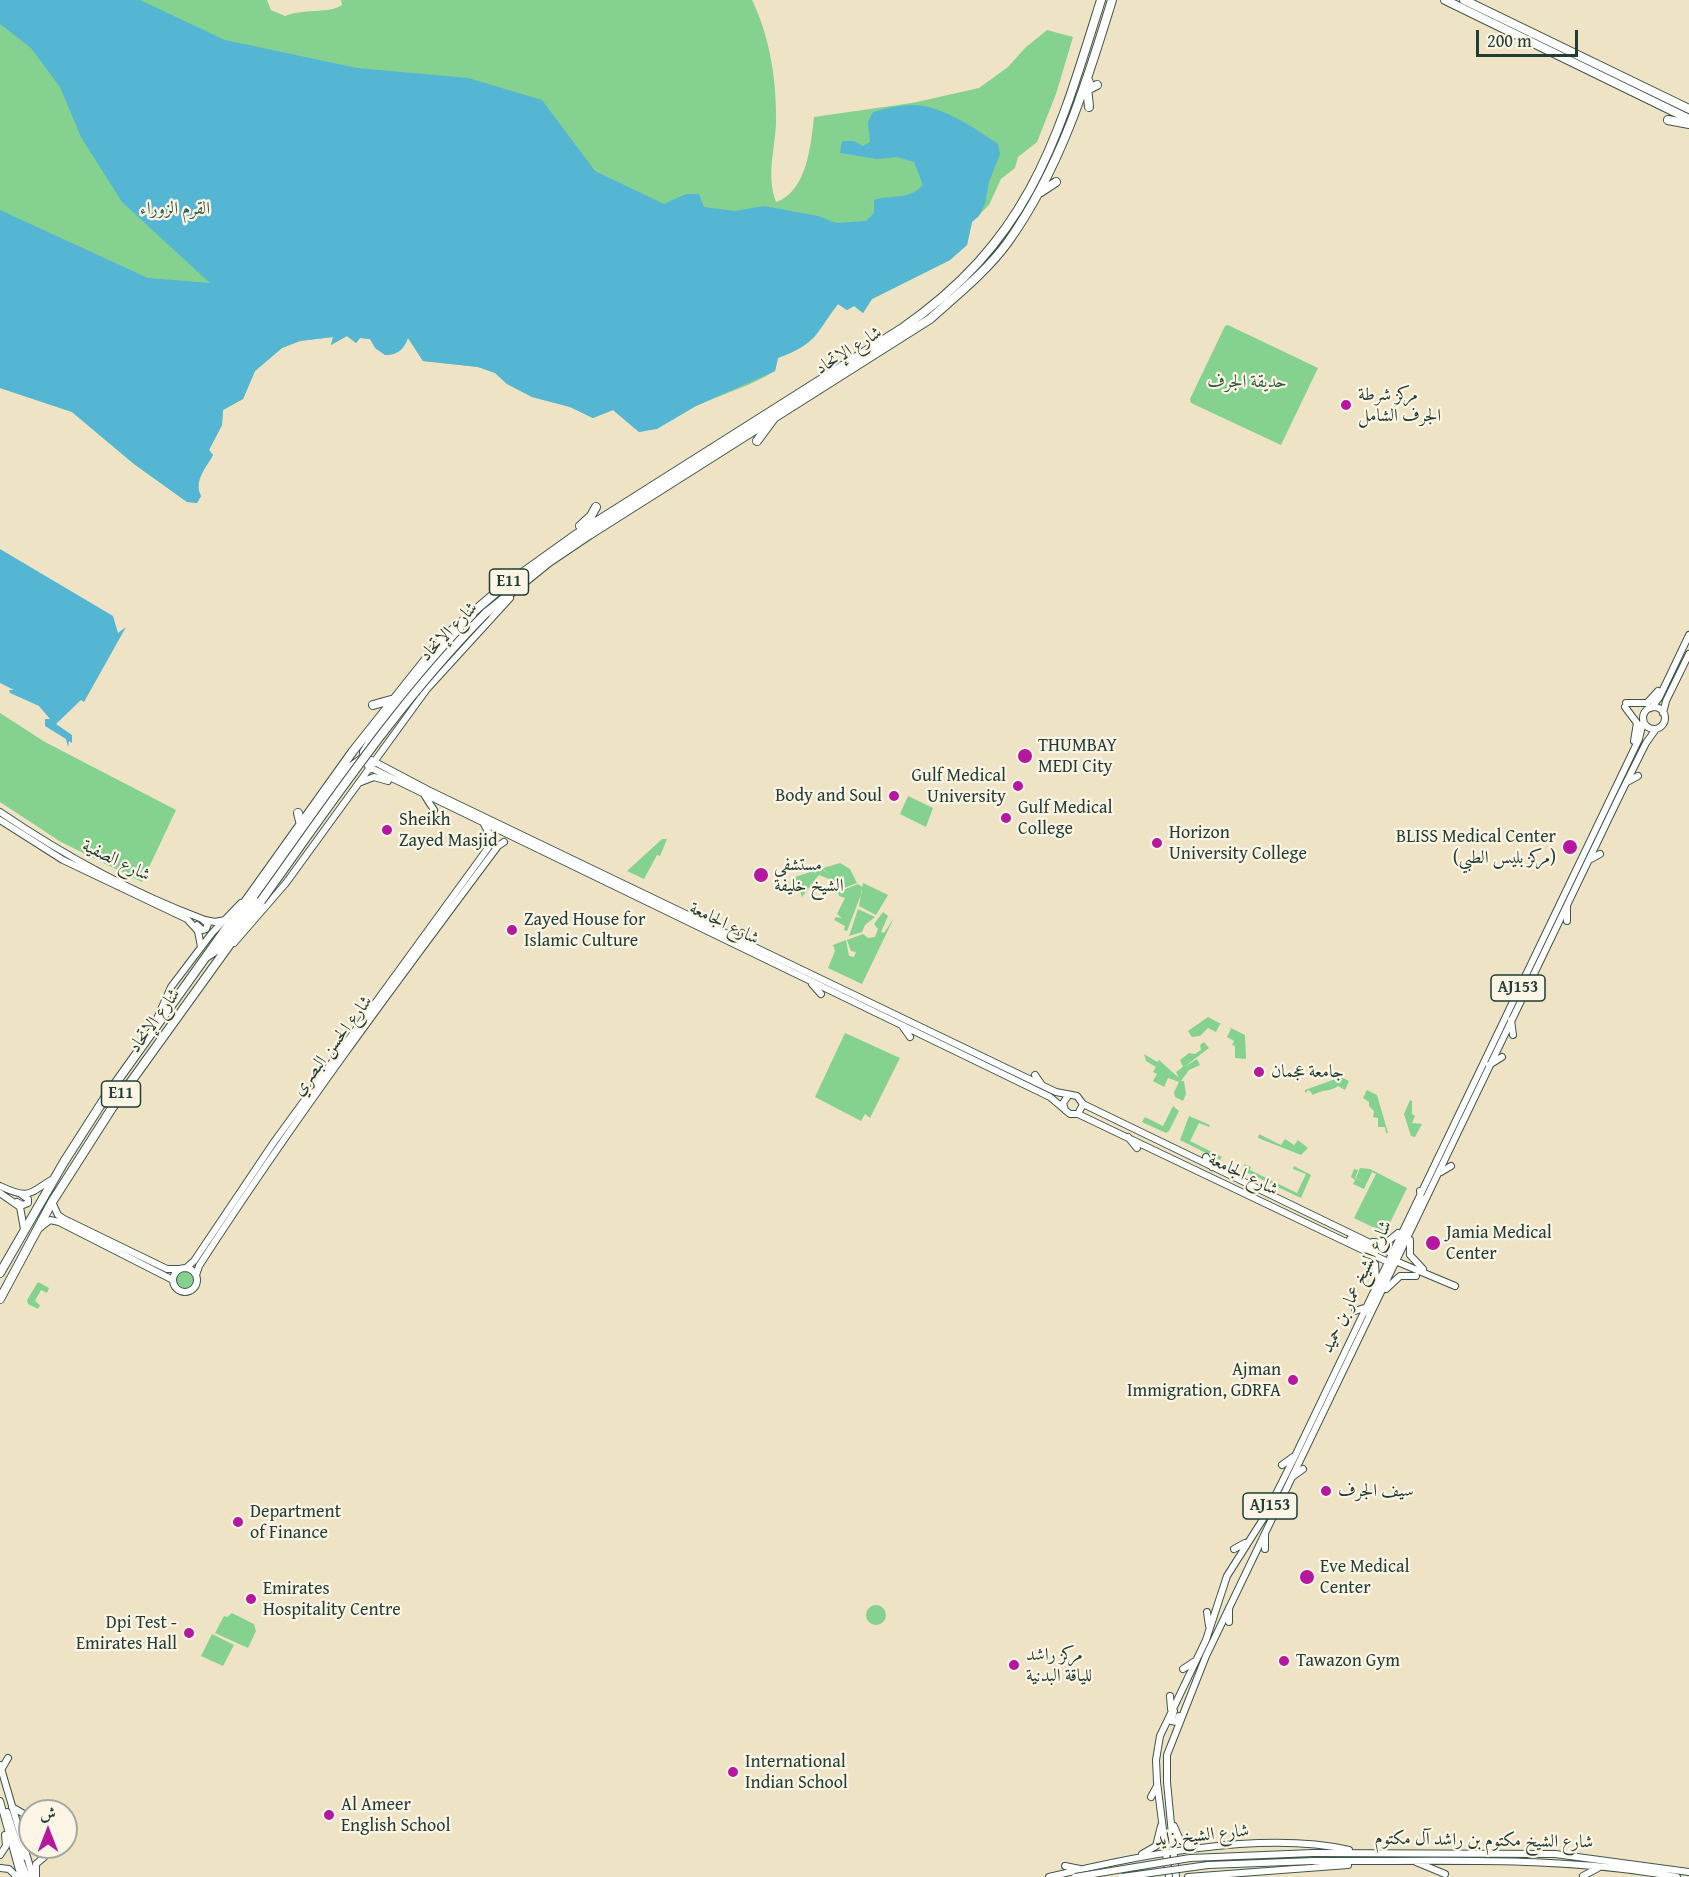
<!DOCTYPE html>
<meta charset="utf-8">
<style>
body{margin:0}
#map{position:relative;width:1689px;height:1877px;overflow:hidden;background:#eee4c5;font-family:"Gentium Book Plus",Amiri,serif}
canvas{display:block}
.north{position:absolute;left:18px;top:1799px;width:60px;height:60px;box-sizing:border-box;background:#fcf5e5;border:2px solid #a4ab9e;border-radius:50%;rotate:0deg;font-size:16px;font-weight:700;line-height:24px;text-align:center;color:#1f3d34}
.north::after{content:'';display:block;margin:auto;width:21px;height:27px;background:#b5179e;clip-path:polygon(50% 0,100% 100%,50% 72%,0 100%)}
.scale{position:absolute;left:1476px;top:30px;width:102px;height:27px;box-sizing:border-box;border:3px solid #1f3d34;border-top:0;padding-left:8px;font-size:18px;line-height:21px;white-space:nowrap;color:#1f3d34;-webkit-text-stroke:4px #fcf5e5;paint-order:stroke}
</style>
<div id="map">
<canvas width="1689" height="1877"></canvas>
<div class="north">ش</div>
<div class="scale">200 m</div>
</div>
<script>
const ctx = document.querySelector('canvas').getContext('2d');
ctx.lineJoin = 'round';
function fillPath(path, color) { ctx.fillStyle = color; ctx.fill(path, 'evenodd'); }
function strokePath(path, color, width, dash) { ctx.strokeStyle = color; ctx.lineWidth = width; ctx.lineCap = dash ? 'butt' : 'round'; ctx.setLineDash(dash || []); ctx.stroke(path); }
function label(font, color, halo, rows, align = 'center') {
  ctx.font = font + ' "Gentium Book Plus",Amiri,serif'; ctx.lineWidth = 4.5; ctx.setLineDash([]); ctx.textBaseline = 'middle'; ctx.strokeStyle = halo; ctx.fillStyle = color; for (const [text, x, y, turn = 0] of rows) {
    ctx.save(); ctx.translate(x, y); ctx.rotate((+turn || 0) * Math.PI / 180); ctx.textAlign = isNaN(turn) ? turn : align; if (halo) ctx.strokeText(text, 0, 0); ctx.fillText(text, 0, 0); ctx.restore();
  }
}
fillPath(new Path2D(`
 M0,0H267L271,10L285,16C305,8 329,14 342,5L341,0H752C770,37 777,82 776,123C775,150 766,175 776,202C807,192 811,144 814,117L912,103L979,88L1008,67L1025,48L1047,30L1073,37L1056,94L1037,142L1018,157L1015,168L1001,179L989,205L972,222L967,245L950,260L872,299L863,313L854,306L847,310L838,304C815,334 818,343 778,358L775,371C751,386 723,394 698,405C675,416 667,427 639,432L613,410L593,418L570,407L532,397L507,384L495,373L478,367L423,361L408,338C404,349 398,355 385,355L370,339L360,338L356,343L347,336L331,345L333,337L300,341L282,348L255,371L243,399L223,410L222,425L209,450L213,455C207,467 193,480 201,496L197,503L187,502L134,464L72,412L0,388Z
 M1228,325L1318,368L1281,445L1191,403L1190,399L1225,326Z
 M0,713L45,742L176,810L142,882L61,842L0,802Z
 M908,796L933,808L926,827L900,814Z
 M662,839H667L660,856L657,855L644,879L627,871Z
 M840,863L850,869L857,883L839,890L836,888L839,883L819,875L802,897L795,877L822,868L830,876L823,868Z
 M863,883L888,895L876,915L859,906Z
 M858,884L862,887V892L847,931L844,930L845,926L834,920L836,917L842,918L837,914L845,898L839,896L838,892Z
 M858,909L875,917L865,925L862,932L849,936Z
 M883,912L888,916L881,932L884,933L894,918L862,984L828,968L835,951L833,945L846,940L849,956L854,957L856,952L851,951L847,940L863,934L868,938L875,937L878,929L874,924Z
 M1208,1017L1223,1025L1220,1024L1216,1032L1208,1028L1200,1036L1192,1037L1188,1031Z
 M1229,1027L1245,1035L1246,1059L1235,1058V1046L1232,1045L1234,1041L1227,1037L1231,1029Z
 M845,1033L900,1058L870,1118L865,1114L861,1121L815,1097Z
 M1204,1042L1209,1048L1184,1067L1197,1059L1200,1065L1189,1070L1181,1081H1184L1186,1094L1183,1101L1175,1097L1174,1092L1179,1082L1168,1078L1164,1087L1153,1081L1157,1074L1153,1072L1156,1067L1146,1061L1144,1054L1157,1062L1159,1060L1179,1078L1176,1072L1183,1067L1180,1060L1189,1053L1195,1054L1201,1050L1200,1045Z
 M1341,1077L1349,1081L1345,1090L1338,1086C1331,1092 1322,1089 1313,1095L1309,1090L1305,1093V1090Z
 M1367,1090L1377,1095L1388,1133H1386L1385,1127H1378V1118L1373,1117L1374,1111L1369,1106V1102L1363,1098Z
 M1410,1100L1412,1101V1114L1415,1116L1412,1123L1422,1124L1415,1137L1411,1136L1404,1114Z
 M1173,1106L1179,1111L1169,1131L1166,1133L1142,1122L1145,1117L1163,1126Z
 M1189,1116L1210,1125L1209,1127L1199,1123L1190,1141L1222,1157L1220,1160L1180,1140Z
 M1259,1134L1281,1145L1285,1139L1294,1145L1292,1148L1298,1140L1308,1148L1301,1155L1258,1138Z
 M1244,1164L1251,1167L1250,1170L1297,1193L1306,1174L1293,1169L1294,1166L1311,1175L1301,1198L1246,1172Z
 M1360,1168L1370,1169L1407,1188L1385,1233L1354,1218L1376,1174L1372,1172L1364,1189L1353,1184L1355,1180L1351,1177L1354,1169L1358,1170L1355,1178L1362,1181L1356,1178Z
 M174 1279a10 10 0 1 1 20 0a10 10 0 1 1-20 0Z
 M38,1282L49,1288L47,1293L41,1290L35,1301L40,1305L38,1309L28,1304L27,1300Z
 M866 1615a10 10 0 1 1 20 0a10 10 0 1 1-20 0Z
 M232,1613L254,1624L256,1631L248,1648L215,1633L224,1616L227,1617Z
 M212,1634L234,1645L223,1666L201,1656Z`), '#84d190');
fillPath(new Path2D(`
 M0,0H140L225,40L357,68L468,78L542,100L595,171L664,204L686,194H699L704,207L735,211L764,206L818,216L836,223L866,221L874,213V200C893,194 908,201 923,185L914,162L897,157L877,159L840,153L842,141H854L863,146L870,142L868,122L873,112C890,108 910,102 928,107C952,113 978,130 998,144L1000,154L989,182L985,204L979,216L972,222L967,245L950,260L872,299L863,313L854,306L847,310L838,304C814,335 818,343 778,358L775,371L696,406L657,429L639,432L613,410L593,418L570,407L532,397L507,384L495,373L478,367L423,361L408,338C404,349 398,355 385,355L375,348L370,339L360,338L356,343L347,336L331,345L333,337L300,341L282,348L255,371L243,399L223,410L222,425L209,450L213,455C207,467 193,480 201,496L197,503L187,502L134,464L72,412L0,388V210L148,278L210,283L122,202L81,137L60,87L31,48L0,24Z
 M0,549L113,616L118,633L126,627L84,702L81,700L56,724L72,735V743L69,741L68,747L66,739L45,726V719H50L39,706L10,693L9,690H14L0,683Z`), '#54b6d2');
const major = new Path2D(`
 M1626,703H1647L1658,691
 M1643 718a11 11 0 1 1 22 0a11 11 0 1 1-22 0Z
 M1625,707L1637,723L1634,741
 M1651,708L1659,698L1689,635
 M1663,713L1666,701L1689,654
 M375,762L428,790L1056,1092L1077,1096L1083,1104L1078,1114H1070L1065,1110L1063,1103L1068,1096
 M371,768L1050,1097L1063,1108
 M361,782L374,777L388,781
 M1627,782L1638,776
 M425,796L434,810
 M0,812C62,854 135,894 205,920L215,922L225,920
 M0,820L63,860L187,919L198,931L201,947
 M1589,860L1600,854
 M1567,906V921
 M197,925L202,930L206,929L208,924L203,920
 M742,933L750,943
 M234,943L286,883L427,689L510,598
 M812,984L821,994
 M1522,999L1533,992
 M1511,1020L1513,1035
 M155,1023L171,987L212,933L241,903
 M903,1027L910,1037
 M1489,1065L1502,1057
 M1035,1075L1042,1085
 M1083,1104L1393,1254
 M1078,1114L1388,1262
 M1128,1137L1137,1148
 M1206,1157L1212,1167
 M1441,1172L1451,1166
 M0,1186C32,1201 29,1192 55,1178
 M0,1193L20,1207L24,1229
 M17,1202L23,1205L28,1203V1199L21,1194
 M52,1202L58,1215L64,1219L167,1269H180
 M40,1228L50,1220L59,1222L173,1280
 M1350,1239L1376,1251
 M1410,1240V1255L1423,1269
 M1373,1242L1386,1243L1398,1233
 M1367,1254L1375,1264L1376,1280
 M1394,1258L1421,1200L1420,1191
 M1393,1260L1455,1286
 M173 1280a12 12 0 1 1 24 0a12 12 0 1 1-24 0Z
 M186,1268L194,1261L274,1142L488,848L492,839L484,824
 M196,1275L199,1266C292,1122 395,984 498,846L504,842
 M1386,1289L1400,1276H1416
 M1355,1311L1364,1308
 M1368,1313L1392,1260
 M1282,1465L1293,1457
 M1292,1477L1303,1469
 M1265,1535V1549
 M1234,1549L1245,1543
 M1229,1608V1622
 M1207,1612L1209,1626
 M1183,1669L1195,1661
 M1170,1696L1171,1709
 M1174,1711L1171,1721L1177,1722L1179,1716
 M0,1765L33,1877
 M1,1770L8,1758
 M1151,1797L1157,1786
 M0,1801L21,1877
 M12,1807L24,1814
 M7,1812L20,1854L27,1858
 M1174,1826L1180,1840L1194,1848
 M45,1847H48
 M1313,1853L1555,1854L1689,1872
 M1142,1854L1156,1846L1161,1826
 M0,1855L6,1846L5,1835
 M19,1856L27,1877
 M1313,1861C1435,1862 1557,1855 1677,1877
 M1416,1862L1445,1874
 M1065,1866L1080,1869
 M0,1868L9,1869L17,1877
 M36,1876V1864L49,1853
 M1583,1876L1598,1868
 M1049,1877C1135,1856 1262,1830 1349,1850
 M1169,1877L1157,1782L1156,1760L1160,1736L1206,1640L1227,1576L1265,1516L1296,1454L1639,739L1643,722
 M1176,1877L1167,1782V1755L1206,1656L1620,795L1646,743L1656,729
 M1188,1877L1348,1865`);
const highway = new Path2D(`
 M1445,0L1689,119
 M1464,0L1689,109
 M1088,80L1091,88L1097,85
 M1087,87L1089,107
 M1668,120L1689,124
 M1041,192L1056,182
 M757,441L774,418
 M580,526L591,516L596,507
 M486,613L549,562L589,535L930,319C958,294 986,272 1008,242C1060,169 1086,85 1112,0
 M373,705L391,700
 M371,768L365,760L364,752L388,713L426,666L472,615
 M298,813L301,825
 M206,957L221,947L347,770L362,759L375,762
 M0,1273L64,1162L105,1098L353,751L442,639L500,589L574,536L901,329C1030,240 1057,141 1101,0
 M0,1299L52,1202L112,1108L261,901`);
strokePath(major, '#3e564a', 8);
strokePath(highway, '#3e564a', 10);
strokePath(major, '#fff', 6);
strokePath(highway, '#fff', 8);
const majorBridge = new Path2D(`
 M1075,1877L1190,1858L1313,1853
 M1122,1877L1208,1865L1313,1861`);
const highwayBridge = new Path2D(`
 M261,901C332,802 400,700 486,613`);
strokePath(majorBridge, '#3e564a', 8, []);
strokePath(highwayBridge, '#3e564a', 10, []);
strokePath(majorBridge, '#fff', 6);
strokePath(highwayBridge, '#fff', 8);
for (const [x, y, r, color] of [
 [1346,405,6,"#b5179e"],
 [1025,756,8,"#b5179e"],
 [1018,786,6,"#b5179e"],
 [894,796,6,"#b5179e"],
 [1006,818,6,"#b5179e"],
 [387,830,6,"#b5179e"],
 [1157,843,6,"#b5179e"],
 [1570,847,8,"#b5179e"],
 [761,875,8,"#b5179e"],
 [512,930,6,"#b5179e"],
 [1259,1072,6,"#b5179e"],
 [1433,1243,8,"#b5179e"],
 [1293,1380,6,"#b5179e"],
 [1326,1491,6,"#b5179e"],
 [238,1522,6,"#b5179e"],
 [1307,1577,8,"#b5179e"],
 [251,1599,6,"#b5179e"],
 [189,1633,6,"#b5179e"],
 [1284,1661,6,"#b5179e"],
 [1014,1665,6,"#b5179e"],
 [733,1772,6,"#b5179e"],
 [329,1815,6,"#b5179e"]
]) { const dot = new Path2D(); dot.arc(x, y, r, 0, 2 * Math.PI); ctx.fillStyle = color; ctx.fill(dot); strokePath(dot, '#fcf5e5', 2); }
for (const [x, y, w] of [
 [509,582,39],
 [1518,988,54],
 [121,1094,39],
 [1270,1506,54]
]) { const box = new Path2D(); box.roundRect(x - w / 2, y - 13, w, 26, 4.5); ctx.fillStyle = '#fcf5e5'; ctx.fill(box); strokePath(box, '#1f3d34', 1.5); }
label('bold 16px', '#1f3d34', null, [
 ["E11",509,582],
 ["AJ153",1518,988],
 ["E11",121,1094],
 ["AJ153",1270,1506]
]);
label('18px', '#335b46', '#fcf5e5', [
 ["القرم الزوراء",175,209],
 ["حديقة الجرف",1247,382]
]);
label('18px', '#1f3d34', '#fcf5e5', [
 ["شارع الإتحاد",849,351,-32],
 ["شارع الإتحاد",449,632,-46],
 ["شارع الصفية",116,861,26],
 ["شارع الجامعة",724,924,26],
 ["شارع الإتحاد",155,1021,-54],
 ["شارع الحسن البصري",333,1046,-53],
 ["شارع الجامعة",1243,1175,26],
 ["شارع الشيخ عمار بن حميد",1357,1287,-65],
 ["شارع الشيخ زايد",1202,1836,-6],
 ["شارع الشيخ مكتوم بن راشد آل مكتوم",1484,1841,1]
]);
label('18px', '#1f3d34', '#fcf5e5', [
 ["مركز شرطة",1358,395],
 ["الجرف الشامل",1358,416],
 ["THUMBAY",1038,746],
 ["MEDI City",1038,767],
 ["Gulf Medical",1006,776,"right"],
 ["University",1006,797,"right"],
 ["Body and Soul",882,796,"right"],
 ["Gulf Medical",1018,808],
 ["College",1018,829],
 ["Sheikh",399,820],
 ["Zayed Masjid",399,841],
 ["Horizon",1169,833],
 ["University College",1169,854],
 ["BLISS Medical Center",1556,837,"right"],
 ["(مركز بليس الطبي)",1556,858,"right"],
 ["مستشفى",774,865],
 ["الشيخ خليفة",774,886],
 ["Zayed House for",524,920],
 ["Islamic Culture",524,941],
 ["جامعة عجمان",1271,1072],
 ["Jamia Medical",1446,1233],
 ["Center",1446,1254],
 ["Ajman",1281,1370,"right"],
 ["Immigration, GDRFA",1281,1391,"right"],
 ["سيف الجرف",1338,1491],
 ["Department",250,1512],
 ["of Finance",250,1533],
 ["Eve Medical",1320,1567],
 ["Center",1320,1588],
 ["Emirates",263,1589],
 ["Hospitality Centre",263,1610],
 ["Dpi Test -",177,1623,"right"],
 ["Emirates Hall",177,1644,"right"],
 ["مركز راشد",1026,1655],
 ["للياقة البدنية",1026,1676],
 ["Tawazon Gym",1296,1661],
 ["International",745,1762],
 ["Indian School",745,1783],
 ["Al Ameer",341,1805],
 ["English School",341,1826]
], 'left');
</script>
